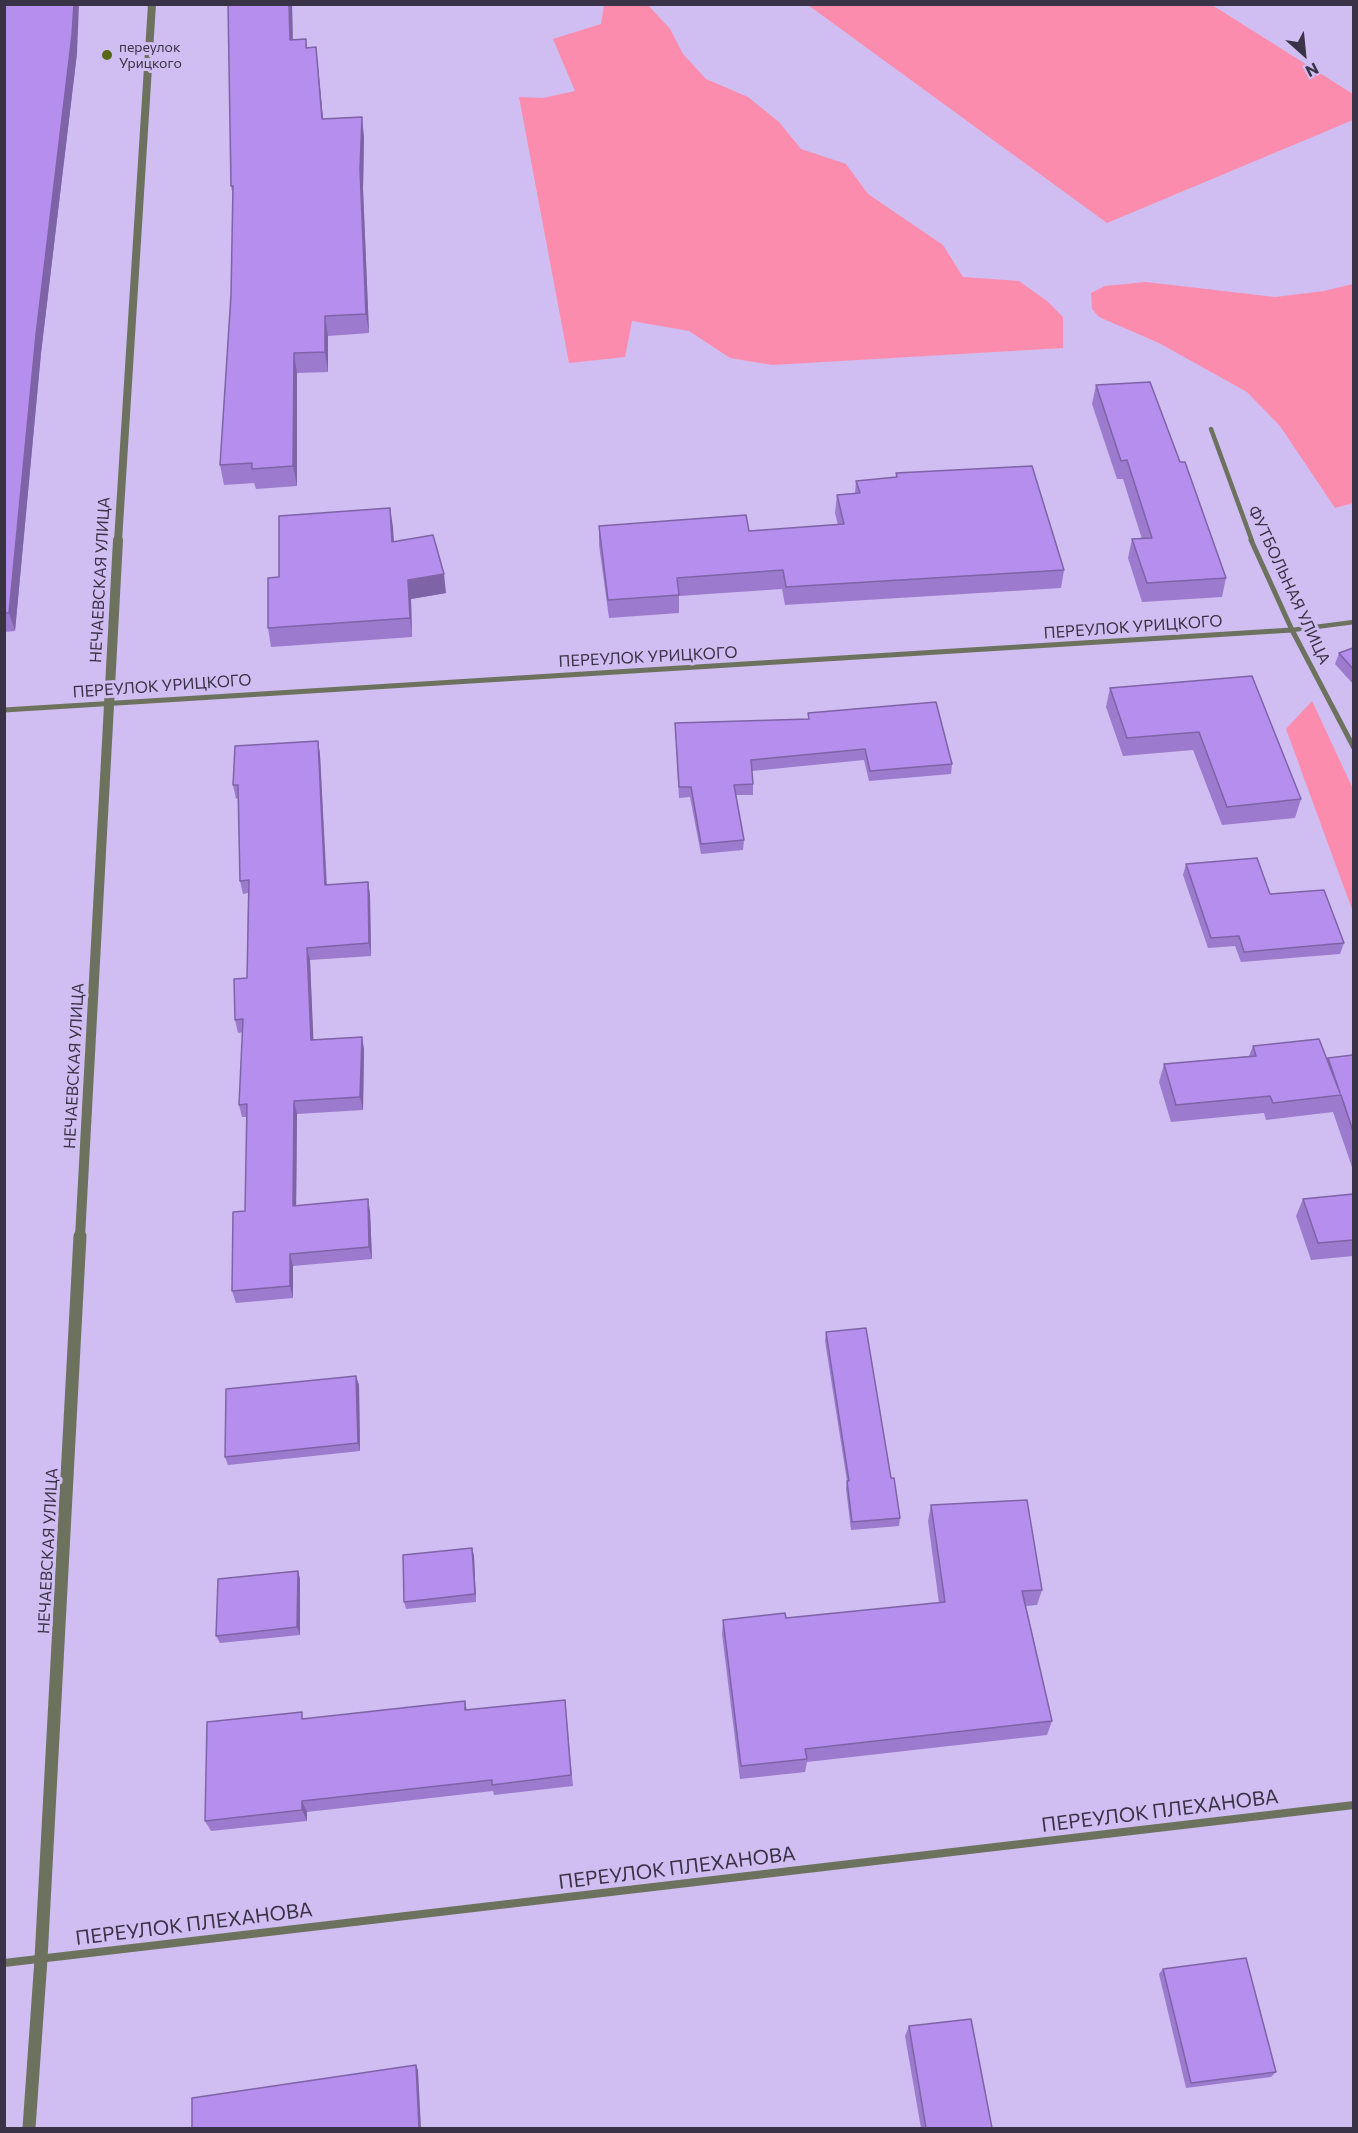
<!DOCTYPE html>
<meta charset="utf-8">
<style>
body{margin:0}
#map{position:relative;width:1358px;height:2133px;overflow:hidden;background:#d0bdf1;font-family:Commissioner,sans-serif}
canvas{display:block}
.frame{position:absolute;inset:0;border:6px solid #3a3246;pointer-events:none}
.north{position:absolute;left:1274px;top:24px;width:60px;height:60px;-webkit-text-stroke:4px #d0bdf1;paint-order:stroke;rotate:153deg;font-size:16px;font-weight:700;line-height:24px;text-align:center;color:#3a3246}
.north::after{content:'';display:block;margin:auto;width:21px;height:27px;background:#3a3246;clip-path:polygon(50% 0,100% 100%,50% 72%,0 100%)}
</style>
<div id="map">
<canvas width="1358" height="2133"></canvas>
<div class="frame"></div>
<div class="north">N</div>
</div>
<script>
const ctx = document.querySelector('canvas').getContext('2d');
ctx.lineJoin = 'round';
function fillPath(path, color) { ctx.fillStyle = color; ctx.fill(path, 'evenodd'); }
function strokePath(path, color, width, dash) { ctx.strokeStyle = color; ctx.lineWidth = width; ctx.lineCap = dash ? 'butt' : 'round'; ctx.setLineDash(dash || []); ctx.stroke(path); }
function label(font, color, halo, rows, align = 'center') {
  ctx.font = font + ' Commissioner,sans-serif'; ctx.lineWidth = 6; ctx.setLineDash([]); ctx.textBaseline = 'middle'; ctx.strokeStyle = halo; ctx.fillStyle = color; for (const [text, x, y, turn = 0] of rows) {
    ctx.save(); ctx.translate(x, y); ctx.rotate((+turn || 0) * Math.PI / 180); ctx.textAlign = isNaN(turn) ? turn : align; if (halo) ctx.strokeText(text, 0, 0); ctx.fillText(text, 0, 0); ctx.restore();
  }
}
fillPath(new Path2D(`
 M604,5H648L670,29L683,54L706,79L748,97L779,122L801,149L846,164L868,194L943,245L963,277L1019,281L1047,301L1063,317V348L772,365L730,358L689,331L632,321L625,357L569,363L519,97L543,98L575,91L553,39L601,24Z
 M808,5H1212L1353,94V120L1107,223Z
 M1146,282L1275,297L1324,291L1353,284V503L1335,508L1280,426L1247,392L1159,343L1099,317L1092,309L1091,293L1105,286Z
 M1312,701L1353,789V912L1286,729Z`), '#fc8cad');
strokePath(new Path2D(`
 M1292,630L1354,622`), '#6c725d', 4.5);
strokePath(new Path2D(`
 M1211,429L1252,541`), '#6c725d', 4.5);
strokePath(new Path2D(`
 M1251,540L1292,630L1354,748
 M4,710L1292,630`), '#6c725d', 5);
strokePath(new Path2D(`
 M4,1963L1354,1805`), '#6c725d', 8);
strokePath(new Path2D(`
 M118,541L152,4`), '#6c725d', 8);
strokePath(new Path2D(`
 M80,1237L118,540`), '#6c725d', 10);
strokePath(new Path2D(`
 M29,2128L41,1959L80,1236`), '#6c725d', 13);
fillPath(new Path2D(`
 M4,4L77,53L41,353L15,631L4,632Z
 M228,4H292L293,40L306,39L307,48L318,67L323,119L364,137L363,189L369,333L328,336V372L297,373V486L256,489L254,483L224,485L220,465L231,295L233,196L231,186Z
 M1096,385L1180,462L1226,578L1222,597L1142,602L1128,558L1132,539H1142L1123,479H1117L1092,404Z
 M896,473L1064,570L1061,588L785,605L782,589L679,596V613L609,618L599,545V526L749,531L838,525L835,513L837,495L855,493L856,481L896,478Z
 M390,508L394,542L446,593L411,599L412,637L271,647L268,628L279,577Z
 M1353,648V684L1335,664L1339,653Z
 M1252,676L1301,799L1295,818L1222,825L1193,750L1123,756L1106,707L1110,688Z
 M808,713L952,764L951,774L869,781L864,760L752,771L753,784V795H735L744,840L743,850L701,854L690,797L679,798L675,723L808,719Z
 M318,741L320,755L327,885L368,882L370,895L371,956L310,960L313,1040L364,1049L363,1110L297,1114L296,1206L370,1211L372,1259L293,1266V1298L236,1303L232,1291L245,1211L247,1117H242L239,1105L243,1032L238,1033L235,1020L247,978L248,893L243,894L240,881L238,798L236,799L233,785Z
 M1186,864L1270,894L1344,943L1340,954L1241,962L1235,946L1208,948L1183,875Z
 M1253,1046L1327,1060L1328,1058L1353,1055V1170L1333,1112L1266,1120L1264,1113L1171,1122L1159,1082L1164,1064L1249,1056Z
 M1353,1194V1256L1311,1260L1296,1216L1303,1199Z
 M826,1332L891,1478L900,1518L899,1526L851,1530L846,1489L847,1481L825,1341Z
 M356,1376L359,1385L360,1451L228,1465L225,1457Z
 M931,1505L1042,1590L1037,1605L1026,1606L1052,1721L1047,1735L807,1762L805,1772L740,1779L722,1634L723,1620L786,1618L939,1603L928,1521Z
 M472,1548L474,1556L476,1602L406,1609L404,1602Z
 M298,1571L300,1579V1635L220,1643L216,1636Z
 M565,1700L573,1786L494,1795L493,1791L307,1812V1821L211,1831L205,1821L305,1719L465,1701L467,1710Z
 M1163,1969L1276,2072L1271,2077L1186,2088L1159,1974Z
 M909,2026L992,2128H921L905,2036Z`), '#9c7acd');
fillPath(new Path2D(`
 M74,4H79L77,53L41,353L15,631L9,613L36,335Z
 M289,4H292L293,60L290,40Z
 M316,47L318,67L325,139L322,119Z
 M362,117L364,137L363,189L369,333L366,314L360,169Z
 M325,316L328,336V372L325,352Z
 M294,353L297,373V486L293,466Z
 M390,508L393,527L395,561L392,542Z
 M444,574L446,593L411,599L412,637L410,618L408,580Z
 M318,741L320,755L327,898L325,885Z
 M368,882L370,895L371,956L369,943Z
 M307,948L310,960L314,1052L311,1040Z
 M362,1037L364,1049L363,1110L360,1097Z
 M294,1101L297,1114L296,1218L293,1206Z
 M368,1199L370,1211L372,1259L369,1247Z
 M290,1254L293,1266V1298L290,1286Z
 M356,1376L359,1385L360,1451L358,1443Z
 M472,1548L474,1556L476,1602L475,1594Z
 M298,1571L300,1579V1635L297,1627Z
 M302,1801L307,1812V1821L302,1810Z
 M416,2065L418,2070L421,2128H419Z`), '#7f63a7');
const building = new Path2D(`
 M4,4H74L72,35L36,335L9,613H4Z
 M228,4H289L290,40L306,39V48L316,47L322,119L362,117L360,169L366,314L325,316V352L294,353L293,466L252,469V463L220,465L231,295L233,186H231Z
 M1150,382L1180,462H1185L1226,578L1147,583L1132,539L1152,538L1127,460L1121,461L1096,385Z
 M1032,466L1064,570L786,587L783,570L677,578L679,595L608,600L599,526L746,515L749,531L844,524L837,495L860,493L856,481L897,477L896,473Z
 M390,508L392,542L433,535L444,574L408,580L410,618L268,628V578L279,577V516Z
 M1353,648V669L1339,653Z
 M1252,676L1301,799L1227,807L1199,732L1127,738L1110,688Z
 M936,702L952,764L870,771L865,749L751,760L753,784L734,785L744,840L701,844L691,787H679L675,723L809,719L808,713Z
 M318,741L325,885L368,882L369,943L307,948L311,1040L362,1037L360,1097L294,1101L293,1206L368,1199L369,1247L290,1254V1286L232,1291L233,1212L245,1211L247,1104L239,1105L243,1019L235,1020L234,979L247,978L249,880L240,881L238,785H233L235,746Z
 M1257,858L1270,894L1324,890L1344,943L1244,952L1239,936L1211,938L1186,864Z
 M1319,1039L1340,1093L1328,1058L1353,1055V1131L1341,1095L1273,1103L1270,1096L1176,1105L1164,1064L1256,1056L1253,1046Z
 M1353,1194V1240L1318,1243L1303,1199Z
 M866,1328L891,1478H894L900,1518L852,1522L847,1481H849L826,1332Z
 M356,1376L358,1443L225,1457L226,1389Z
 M1027,1500L1042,1590L1022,1591L1052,1721L805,1749L807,1759L741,1766L723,1620L785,1613L786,1618L945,1602L931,1505Z
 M472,1548L475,1594L404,1602L403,1555Z
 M298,1571L297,1627L216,1636L218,1579Z
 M565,1700L571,1775L492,1785V1780L302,1801V1810L205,1821L207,1722L302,1712V1719L465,1701V1710Z
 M1246,1958L1276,2072L1191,2083L1163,1969Z
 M971,2019L992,2128H926L909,2026Z
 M416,2065L419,2128H192V2098Z`);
fillPath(building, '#b58eee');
strokePath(building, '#7f63a7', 1.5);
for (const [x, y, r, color] of [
 [107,55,6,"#566814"]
]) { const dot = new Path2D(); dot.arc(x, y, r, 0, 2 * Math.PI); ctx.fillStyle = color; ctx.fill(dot); strokePath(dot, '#d0bdf1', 2); }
label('14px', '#3a3246', '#d0bdf1', [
 ["переулок",119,47],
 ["Урицкого",119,63]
], 'left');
label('16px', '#3a3246', '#d0bdf1', [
 ["НЕЧАЕВСКАЯ УЛИЦА",100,580,-87],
 ["ФУТБОЛЬНАЯ УЛИЦА",1289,585,65],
 ["ПЕРЕУЛОК УРИЦКОГО",1133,627,-4],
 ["ПЕРЕУЛОК УРИЦКОГО",648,657,-3],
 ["ПЕРЕУЛОК УРИЦКОГО",162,686,-4],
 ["НЕЧАЕВСКАЯ УЛИЦА",74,1066,-87],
 ["НЕЧАЕВСКАЯ УЛИЦА",48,1551,-87]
]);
label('20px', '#3a3246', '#d0bdf1', [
 ["ПЕРЕУЛОК ПЛЕХАНОВА",1160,1811,-7],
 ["ПЕРЕУЛОК ПЛЕХАНОВА",677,1868,-7],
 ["ПЕРЕУЛОК ПЛЕХАНОВА",194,1924,-7]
]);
</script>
